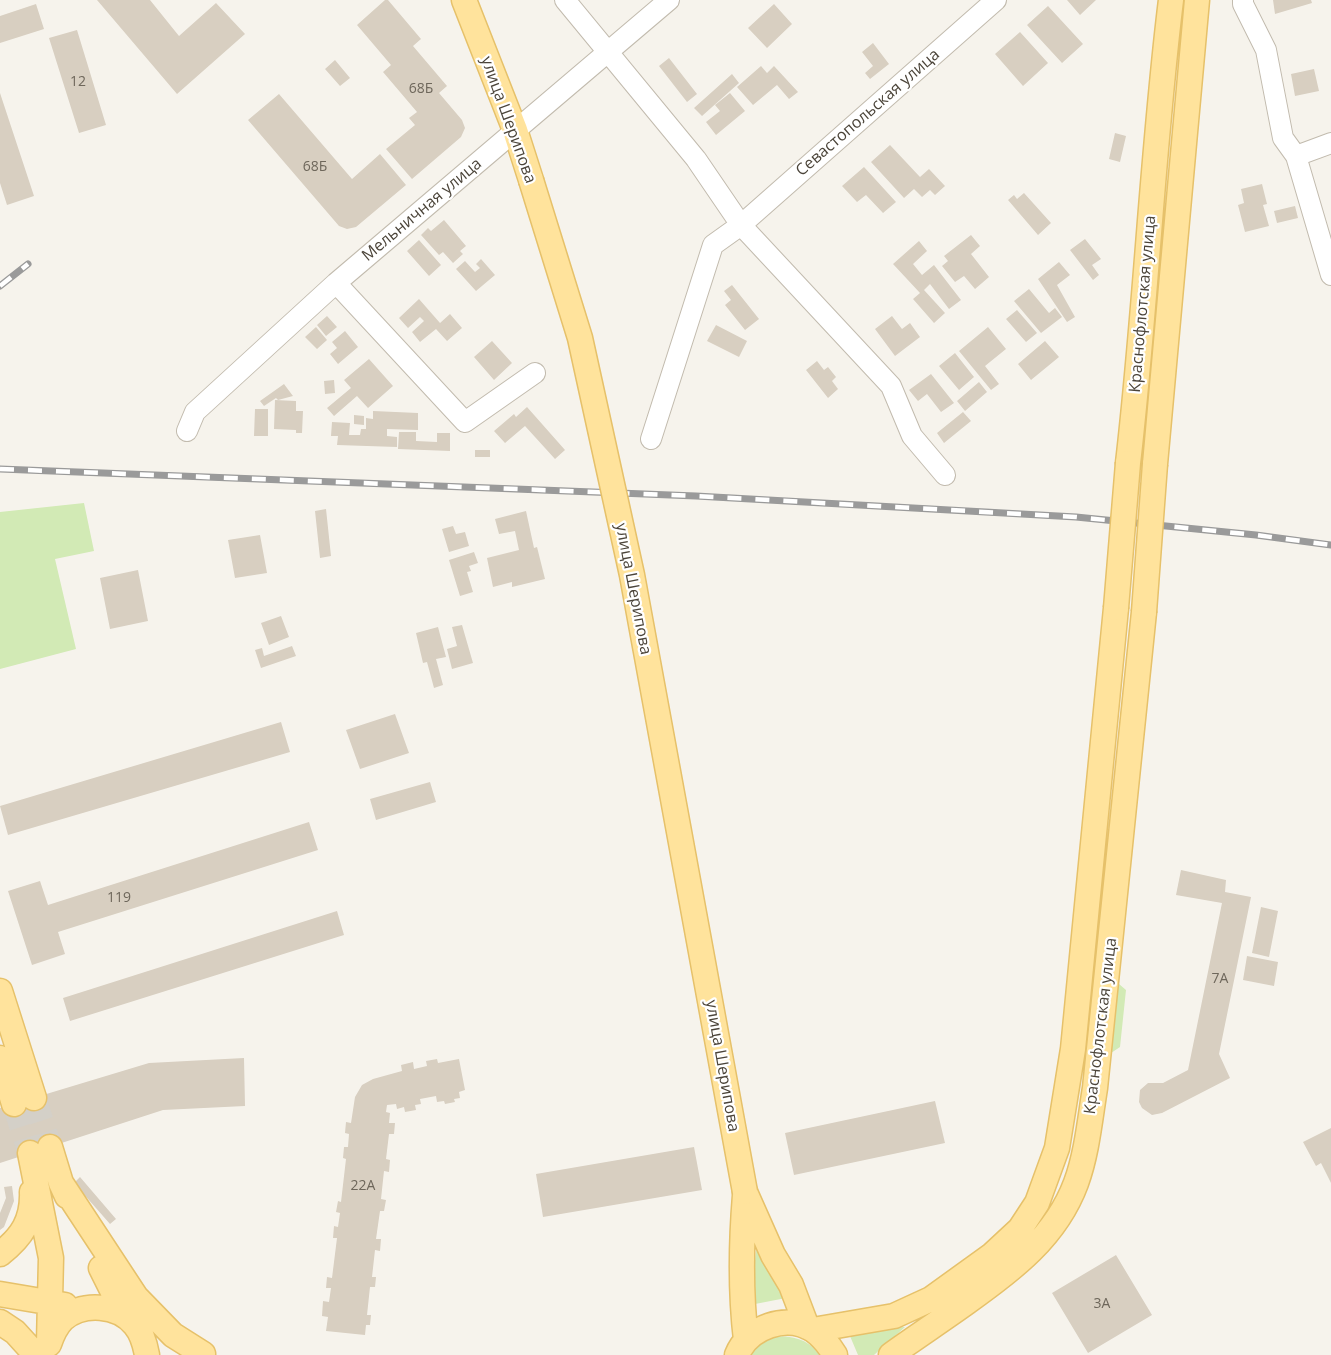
<!DOCTYPE html>
<meta charset="utf-8">
<style>
body{margin:0}
canvas{display:block;background:#f6f3ec}
</style>
<canvas width="1331" height="1355"></canvas>
<script>
const ctx = document.querySelector('canvas').getContext('2d');
ctx.lineJoin = 'round';
function fillPath(path, color) { ctx.fillStyle = color; ctx.fill(path, 'evenodd'); }
function strokePath(path, color, width, dash) { ctx.strokeStyle = color; ctx.lineWidth = width; ctx.lineCap = dash ? 'butt' : 'round'; ctx.setLineDash(dash || []); ctx.stroke(path); }
function label(font, color, halo, rows, align = 'center') {
  ctx.font = font + ' "Open Sans",sans-serif'; ctx.lineWidth = 4.5; ctx.setLineDash([]); ctx.textBaseline = 'middle'; ctx.strokeStyle = halo; ctx.fillStyle = color; for (const [text, x, y, turn = 0] of rows) {
    ctx.save(); ctx.translate(x, y); ctx.rotate((+turn || 0) * Math.PI / 180); ctx.textAlign = isNaN(turn) ? turn : align; if (halo) ctx.strokeText(text, 0, 0); ctx.fillText(text, 0, 0); ctx.restore();
  }
}
fillPath(new Path2D(`
 M84,503L94,551L55,559L76,649L0,669V512Z
 M1112,978L1126,990L1120,1047L1105,1057Z
 M757,1243L786,1298L750,1305Z
 M905,1327L874,1355H858L847,1329Z
 M779,1336C795,1337 810,1340 819,1355H750C758,1344 766,1340 779,1336Z`), '#d2eab5');
fillPath(new Path2D(`
 M97,0H150L179,36L216,3L245,34L177,94Z
 M385,0H388L421,39L413,46L447,86L439,93L462,120L465,128L461,137L412,179L386,149L415,125L409,118L417,112L383,72L391,65L357,25Z
 M1067,0H1096L1080,15Z
 M1273,0H1311L1312,3L1275,14Z
 M36,4L44,29L0,43V16Z
 M774,4L792,24L767,48L748,28Z
 M1048,6L1083,44L1062,63L1027,25Z
 M77,30L106,125L79,133L49,38Z
 M1020,32L1048,63L1023,86L995,54Z
 M873,43L889,64L870,79L865,73L873,66L862,52Z
 M669,58L697,94L687,102L659,66Z
 M335,60L350,78L340,86L325,69Z
 M761,66L767,73L774,66L798,92L789,99L777,85L753,105L737,87Z
 M1314,69L1319,91L1295,96L1291,74Z
 M732,74L739,83L702,116L694,108Z
 M0,93L34,196L7,205L0,183Z
 M730,93L745,111L716,135L706,122L720,111L715,105Z
 M279,94L352,179L380,154L406,185L356,227L347,229L339,226L248,120Z
 M1115,133L1126,136L1120,162L1109,159Z
 M890,145L920,177L929,169L945,186L935,195L930,190L922,197L914,189L904,198L871,162Z
 M864,167L896,202L883,213L866,195L857,202L842,186Z
 M1262,184L1267,204L1263,205L1269,226L1245,232L1238,205L1244,203L1241,189Z
 M1024,193L1051,223L1038,235L1008,200L1014,195L1017,199Z
 M1295,206L1298,218L1277,223L1274,211Z
 M444,220L466,246L460,251L463,254L453,263L443,252L439,255L421,235L428,228L431,231Z
 M971,235L980,246L971,254L989,277L975,289L964,276L955,282L942,266L948,261L944,256Z
 M1085,239L1101,259L1092,265L1099,275L1093,280L1070,250Z
 M419,240L441,265L429,276L407,251Z
 M919,241L927,251L913,264L922,275L934,265L961,300L949,309L930,284L924,290L945,313L934,323L913,299L920,293L893,264Z
 M481,259L495,275L476,291L456,269L465,261L475,272L480,268L476,264Z
 M1059,262L1070,275L1057,285L1075,317L1067,322L1038,279Z
 M732,285L759,319L745,330L725,305L731,300L724,291Z
 M1029,289L1049,313L1055,308L1062,317L1041,333L1014,301Z
 M419,299L440,323L450,314L462,328L447,341L436,329L420,342L412,332L424,321L420,317L408,328L399,318Z
 M1017,310L1037,333L1026,342L1006,319Z
 M327,316L337,327L326,336L317,325Z
 M892,316L902,329L910,323L920,337L895,356L875,329Z
 M716,325L747,341L739,357L707,341Z
 M316,327L327,340L317,349L305,337Z
 M988,327L1006,349L985,366L999,384L991,390L959,351Z
 M345,331L358,347L338,364L330,354L337,348L332,342Z
 M492,341L512,363L494,380L474,357Z
 M1045,341L1059,357L1031,380L1018,364Z
 M955,353L974,377L959,390L939,366Z
 M369,359L393,386L368,408L357,396L334,416L327,408L351,388L344,380Z
 M817,361L824,370L828,367L836,377L832,381L838,389L828,398L806,370Z
 M931,374L954,403L941,412L927,394L918,401L909,390Z
 M334,380L335,393L325,394L324,381Z
 M979,382L987,392L965,411L957,401Z
 M284,384L293,396L278,400L276,398L264,406L260,401Z
 M275,400L296,401V411H303L302,433H296V430L274,429Z
 M527,407L565,450L555,459L525,426L505,443L494,431L514,414L516,417Z
 M255,409H268V436H254Z
 M373,411L418,413V430L387,429V436L397,437V447L337,445L338,436H331L332,422L350,423L349,435H360L361,429H366V418L373,419Z
 M963,412L971,421L944,443L937,433Z
 M354,415L364,416V425L354,424Z
 M399,432H416V441L437,442V433H450V451L398,449Z
 M475,450H490V457H475Z
 M326,509L331,556L320,558L315,511Z
 M526,511L534,548L537,547L545,579L512,587V582L493,587L487,558L519,550L515,531L499,534L495,519Z
 M453,526L456,534L465,532L469,546L449,552L442,529Z
 M260,535L267,573L235,578L228,540Z
 M474,552L478,563L469,566L471,571L467,572L473,592L460,596L449,560Z
 M138,570L148,621L110,629L100,578Z
 M281,616L289,637L269,645L261,623Z
 M462,625L473,663L452,669L447,649L457,646L452,627Z
 M438,627L446,657L436,659L443,685L434,688L427,662L423,663L416,633Z
 M292,646L296,656L261,668L255,650L262,648L264,656Z
 M395,714L409,753L360,769L346,730Z
 M281,722L290,752L8,835L0,806Z
 M430,782L436,802L376,820L370,799Z
 M309,822L318,850L58,932L65,954L32,965L8,891L40,881L48,905Z
 M1181,870L1226,880L1225,892L1251,897L1219,1054L1230,1078L1162,1113L1152,1115L1142,1108L1139,1102L1140,1090L1148,1083H1163L1188,1070L1222,903L1176,895Z
 M1261,907L1278,911L1269,957L1252,953Z
 M337,911L344,935L70,1021L63,998Z
 M1247,956L1278,962L1274,986L1243,980Z
 M244,1058L245,1106L163,1110L0,1163V1108L149,1063Z
 M437,1059L438,1063L459,1059L465,1090L459,1092L460,1098L454,1099L455,1102L445,1104L444,1101L437,1102L436,1096L420,1099L421,1104L415,1105L416,1110L405,1112L404,1107L397,1109L396,1104L387,1105L386,1112L390,1113L389,1123H395L394,1134H389L386,1159L390,1160L389,1172L384,1171L381,1199L386,1200L384,1211H380L376,1239H381L380,1251L375,1250L372,1277H376L375,1287H370L367,1315H371L370,1325H366L365,1335L326,1331L328,1317L322,1316L323,1301L329,1302L331,1288H326L327,1277L332,1278L337,1238H333L334,1226L338,1227L340,1213L336,1212L338,1201L341,1202L346,1159L343,1158L344,1147H348L349,1134L345,1133L346,1122L351,1123L355,1097L362,1085L373,1079L402,1071L401,1065L413,1062L414,1069L427,1066L426,1061Z
 M935,1101L945,1143L794,1175L785,1133Z
 M1331,1128V1183L1321,1163L1316,1166L1303,1142Z
 M694,1147L702,1190L543,1217L536,1174Z
 M80,1177L116,1219L110,1224L74,1183Z
 M12,1186L14,1201L4,1227L0,1230V1213L6,1198L4,1187Z
 M1116,1255L1152,1315L1088,1353L1052,1293Z`), '#d8cfc1');
strokePath(new Path2D(`
 M34,1098L50,1147
 M14,1104L30,1153`), '#d4d0c8', 24, [24, 12]);
const minor = new Path2D(`
 M565,0L696,159L741,225L713,245L651,439
 M1243,0V4L1266,50L1283,138L1296,156L1331,275
 M1296,156L1331,143
 M336,283L465,422L535,373
 M187,431L195,412L336,283L669,0
 M945,475L912,436L891,386L741,225L996,0`);
const major = new Path2D(`
 M464,0L515,130L531,180
 M1128,463C1146,309 1152,154 1171,0
 M1155,464L1197,0
 M0,991L34,1098
 M0,1058L14,1104
 M50,1147L61,1183L67,1196
 M30,1153L51,1258L49,1343
 M61,1183L136,1297L173,1335L203,1354
 M745,1192L773,1255L791,1285L807,1327
 M745,1195C741,1244 740,1290 746,1340
 M0,1254C22,1237 33,1220 32,1192
 M101,1268L124,1314
 M0,1294L65,1305
 M0,1322L15,1332L36,1355
 M813,1330L894,1316L931,1299L992,1255L1020,1229L1037,1203L1057,1148L1073,1049L1116,608
 M49,1344C52,1335 56,1326 63,1319C83,1302 118,1304 135,1325C142,1333 145,1344 147,1355
 M737,1355C748,1327 787,1313 813,1330C823,1337 829,1345 835,1355
 M891,1355C916,1337 942,1320 967,1302C1012,1270 1056,1237 1076,1183C1087,1153 1090,1119 1095,1088L1144,612`);
strokePath(minor, '#c2bbae', 22);
strokePath(major, '#e6c16a', 27);
strokePath(minor, '#fff', 20);
strokePath(major, '#ffe39c', 24);
const rail = new Path2D(`
 M0,286L28,264
 M0,469L696,496L1076,517L1256,535L1331,545`);
strokePath(rail, '#9a9a9a', 7);
strokePath(rail, '#fff', 4.5, [14]);
const majorBridge = new Path2D(`
 M531,180L580,338L632,575L745,1192
 M1116,608L1128,463
 M1144,612L1155,464`);
strokePath(majorBridge, '#e6c16a', 27, []);
strokePath(majorBridge, '#ffe39c', 24);
label('14px', '#6e675b', null, [
 ["12",78,82],
 ["68Б",421,89],
 ["68Б",315,167],
 ["119",119,898],
 ["7А",1220,979],
 ["22А",363,1186],
 ["3А",1102,1304]
]);
label('16px', '#4b4439', '#fff', [
 ["Севастопольская улица",868,113,-41],
 ["улица Шерипова",508,120,70],
 ["Мельничная улица",422,210,-40],
 ["Краснофлотская улица",1143,304,-85],
 ["улица Шерипова",633,589,79],
 ["Краснофлотская улица",1101,1026,-83],
 ["улица Шерипова",722,1066,80]
]);
</script>
